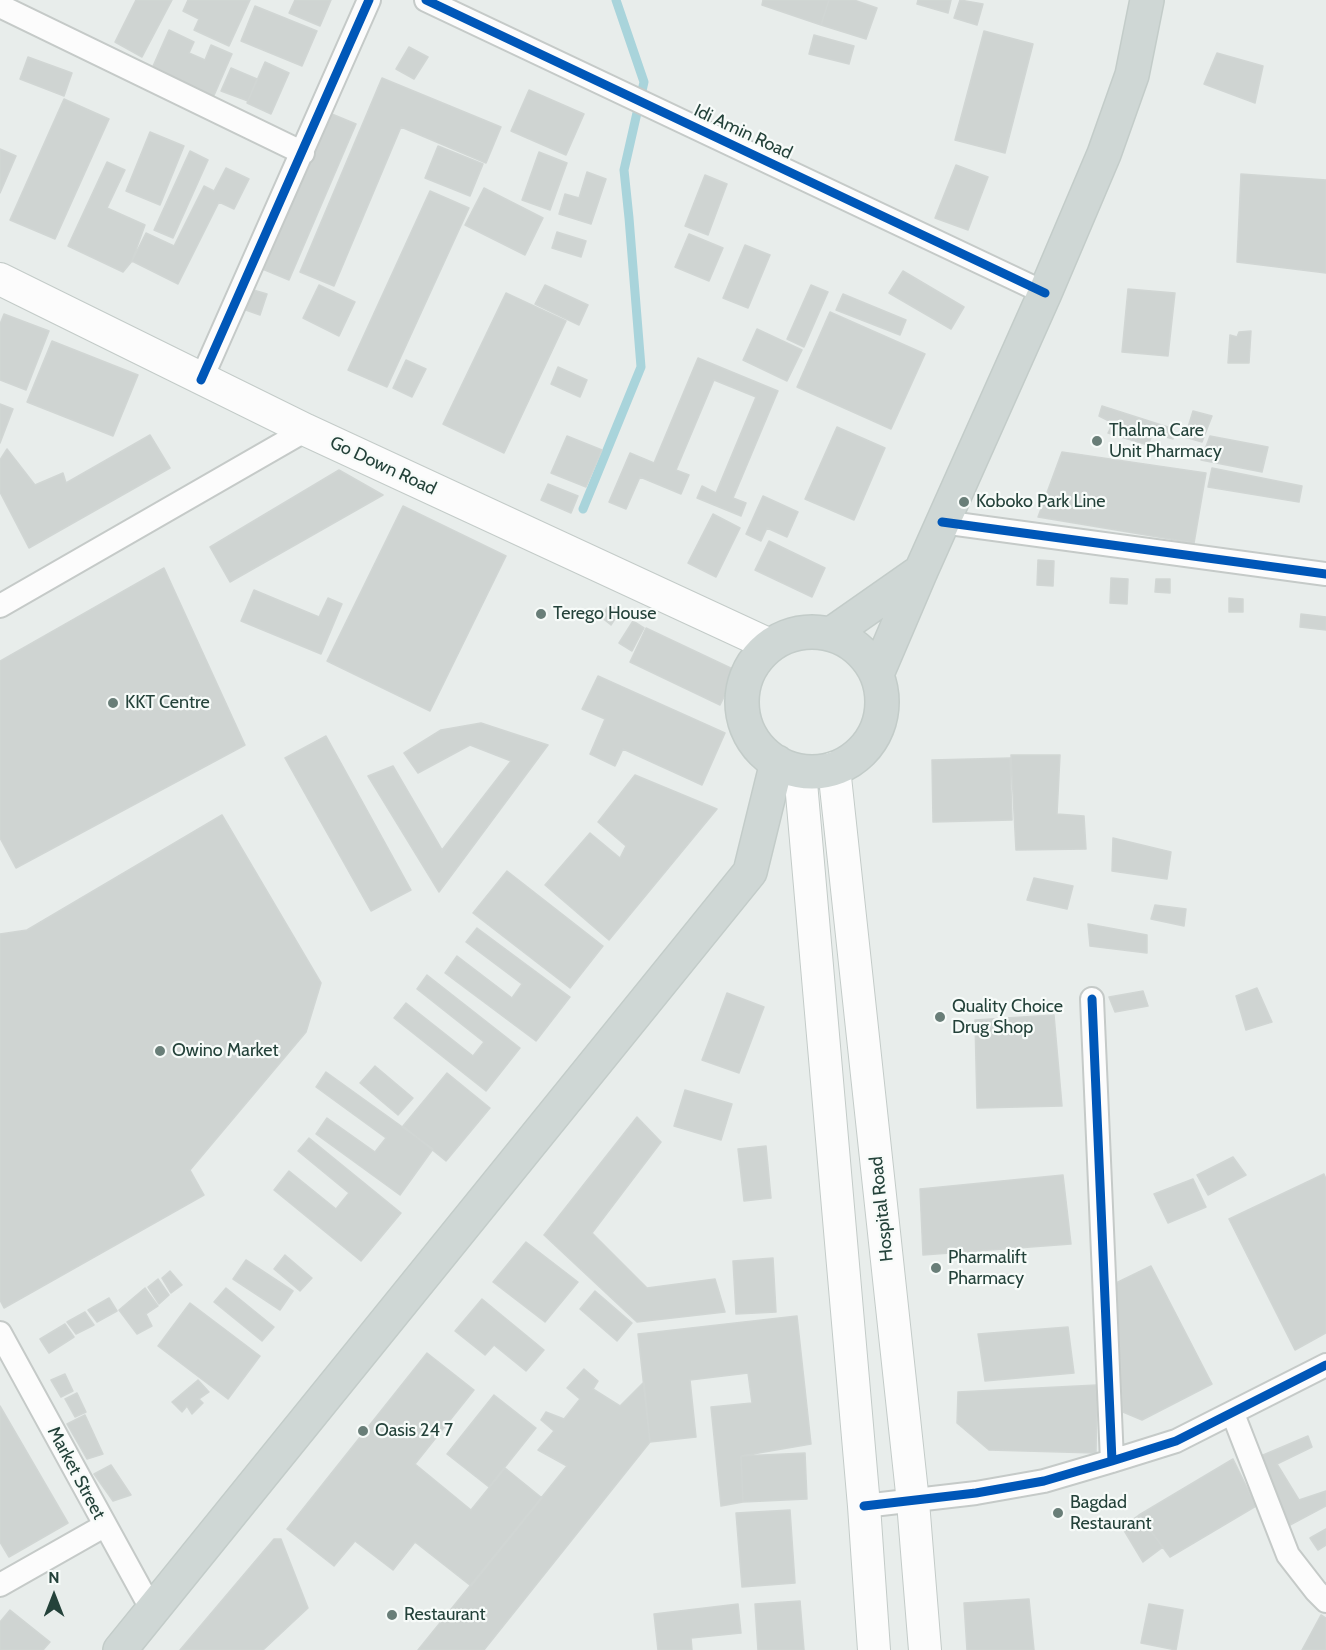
<!DOCTYPE html>
<style>
body{margin:0}
#map{position:relative;width:1326px;height:1650px;overflow:hidden;background:#e8edeb;font-family:Cabin,sans-serif}
canvas{display:block}
.north{position:absolute;left:24px;top:1566px;width:60px;height:60px;-webkit-text-stroke:4px #f7fbf9;paint-order:stroke;rotate:0deg;font-size:16px;font-weight:700;line-height:24px;text-align:center;color:#24423a}
.north::after{content:'';display:block;margin:auto;width:21px;height:27px;background:#24423a;clip-path:polygon(50% 0,100% 100%,50% 72%,0 100%)}
</style>
<div id="map">
<canvas width="1326" height="1650"></canvas>
<div class="north">N</div>
</div>
<script>
const ctx = document.querySelector('canvas').getContext('2d');
ctx.lineJoin = 'round';
function strokePath(path, color, width, dash) { ctx.strokeStyle = color; ctx.lineWidth = width; ctx.lineCap = dash ? 'butt' : 'round'; ctx.setLineDash(dash || []); ctx.stroke(path); }
function fillPath(path, color) { ctx.fillStyle = color; ctx.fill(path, 'evenodd'); }
function label(font, color, halo, rows, align = 'center') {
  ctx.font = font + ' Cabin,sans-serif'; ctx.lineWidth = 4.5; ctx.setLineDash([]); ctx.textBaseline = 'middle'; ctx.strokeStyle = halo; ctx.fillStyle = color; for (const [text, x, y, turn = 0] of rows) {
    ctx.save(); ctx.translate(x, y); ctx.rotate((+turn || 0) * Math.PI / 180); ctx.textAlign = isNaN(turn) ? turn : align; if (halo) ctx.strokeText(text, 0, 0); ctx.fillText(text, 0, 0); ctx.restore();
  }
}
strokePath(new Path2D(`
 M583,509L641,367L629,218L624,170L644,82L616,0`), '#a9d4db', 9);
const building = new Path2D(`
 M136,0H172L142,57L115,42Z
 M188,0H250L229,46L194,30L199,19L183,11Z
 M295,0H331L320,26L289,13Z
 M763,0H829L821,25L762,5Z
 M829,0H854L877,8L866,39L821,25Z
 M918,0H951L948,13L917,4Z
 M960,0L983,4L977,25L954,18Z
 M255,6L317,31L302,66L241,41Z
 M169,30L194,42L189,53L205,60L211,45L232,54L212,100L150,73Z
 M984,31L1033,44L1005,153L955,140Z
 M814,35L854,46L849,64L809,54Z
 M409,47L428,57L414,79L396,69Z
 M1217,53L1263,66L1255,103L1204,84Z
 M28,57L72,73L64,96L20,79Z
 M265,62L289,73L271,114L247,103Z
 M231,68L257,79L248,101L221,91Z
 M382,78L501,127L486,163L401,127L334,286L300,272Z
 M529,90L584,114L566,155L511,131Z
 M64,99L109,119L55,239L10,220Z
 M327,112L356,124L289,280L260,268Z
 M150,132L184,146L160,205L126,191Z
 M438,146L483,164L470,196L425,178Z
 M0,149L16,156L0,193Z
 M190,151L208,160L173,238L154,230Z
 M539,152L567,163L550,210L522,200Z
 M107,162L125,170L107,208L145,225L132,261L123,272L68,246Z
 M956,165L988,177L968,230L935,218Z
 M226,168L249,179L234,209L219,202L178,284L132,261L146,233L174,246L204,186L214,191Z
 M587,172L606,179L591,224L559,214L565,194L579,198Z
 M1241,174L1326,180V273L1237,262Z
 M705,175L727,184L708,235L685,226Z
 M484,188L543,218L525,255L465,225Z
 M430,191L469,208L387,387L348,370Z
 M557,232L586,241L581,257L552,248Z
 M689,234L723,248L709,281L675,267Z
 M745,245L770,255L748,308L723,298Z
 M903,271L964,307L951,329L889,293Z
 M319,285L355,302L339,336L303,318Z
 M545,285L588,305L579,325L535,304Z
 M811,285L828,292L804,347L787,339Z
 M250,289L267,294L260,315L243,309Z
 M1128,289L1175,293L1168,356L1122,352Z
 M506,293L566,321L504,453L443,424Z
 M843,294L906,320L900,335L836,310Z
 M830,312L925,354L891,429L797,387Z
 M4,314L49,331L26,390L0,380V324Z
 M757,329L802,350L787,381L743,360Z
 M1251,331L1249,363H1228L1230,335L1237,337L1239,332Z
 M52,341L138,375L113,436L27,402Z
 M698,358L778,391L733,498L746,503L741,516L697,498L702,486L716,493L756,397L714,380L676,470L689,475L681,494L640,477L626,509L609,502L630,453L654,463Z
 M406,360L426,369L412,397L393,388Z
 M558,367L587,380L580,397L551,384Z
 M0,404L13,409L0,443Z
 M1102,406L1174,429L1173,439L1153,433L1148,445L1108,433L1113,423L1099,416Z
 M1193,411L1212,416L1202,442L1185,437Z
 M837,427L885,448L854,520L805,499Z
 M150,435L170,468L29,548L0,492V460L7,449L35,485L63,473L66,483Z
 M567,436L602,450L586,487L551,473Z
 M1210,436L1268,447L1262,472L1201,460Z
 M1062,452L1206,473L1194,543L1038,517Z
 M1212,468L1302,486L1299,502L1208,487Z
 M339,470L383,495L230,582L210,547Z
 M548,484L578,496L571,513L541,500Z
 M763,496L798,512L787,537L767,528L761,541L746,534Z
 M403,506L506,556L430,711L327,661Z
 M713,514L740,528L716,577L688,563Z
 M769,541L825,568L812,597L755,570Z
 M1038,560L1054,561L1053,586L1037,585Z
 M164,568L245,745L16,868L0,838V661Z
 M1111,578L1128,579L1127,604L1110,603Z
 M1156,579H1170V593L1155,592Z
 M254,590L319,617L328,598L342,604L321,654L241,621Z
 M1229,598L1243,599V612H1229Z
 M609,605L620,611L611,625L601,617Z
 M1301,614L1326,617V630L1300,627Z
 M633,621L644,628L632,651L619,643Z
 M646,628L737,671L720,705L630,662Z
 M598,676L725,733L702,785L623,749L615,766L590,754L605,719L582,709Z
 M481,723L548,745L439,892L368,776L393,766L442,850L511,761L470,745L418,773L404,753L441,730Z
 M326,736L411,890L371,911L285,758Z
 M1011,755H1060L1057,814L1084,816L1086,849L1016,850Z
 M1010,758L1012,820L933,822L932,760Z
 M635,775L717,809L609,940L545,885L590,833L620,858L626,846L598,822Z
 M222,815L321,983L306,1032L190,1170L204,1195L4,1308L0,1300V934L27,930Z
 M1113,838L1171,852L1167,879L1112,871Z
 M507,871L603,946L570,988L473,913Z
 M1034,878L1073,886L1067,909L1027,900Z
 M1155,905L1186,909L1184,926L1151,919Z
 M1088,924L1147,935V953L1090,946Z
 M477,928L570,997L536,1041L445,973L457,956L512,998L522,984L466,942Z
 M427,975L520,1048L486,1091L394,1018L406,1003L473,1056L484,1042L417,989Z
 M1257,988L1272,1022L1246,1030L1236,996Z
 M1143,991L1148,1006L1115,1012L1109,997Z
 M727,993L764,1007L739,1073L702,1060Z
 M1054,1015L1062,1106L977,1108L975,1020Z
 M375,1066L413,1098L398,1115L360,1083Z
 M326,1072L433,1149L400,1195L316,1134L327,1118L375,1152L386,1138L316,1087Z
 M447,1073L490,1108L446,1161L403,1126Z
 M685,1090L732,1104L721,1140L674,1126Z
 M637,1117L661,1142L592,1233L647,1288L715,1279L725,1312L637,1322L544,1235Z
 M309,1138L401,1213L361,1261L274,1190L289,1171L336,1209L349,1193L298,1151Z
 M766,1146L771,1198L744,1201L738,1149Z
 M1233,1157L1246,1175L1208,1195L1197,1175Z
 M1324,1174L1326,1179V1333L1295,1350L1229,1219Z
 M1063,1175L1071,1244L923,1255L920,1189Z
 M1193,1179L1206,1207L1168,1223L1154,1194Z
 M526,1242L578,1282L545,1322L493,1282Z
 M285,1255L312,1278L300,1291L274,1269Z
 M773,1258L776,1312L736,1314L733,1261Z
 M246,1260L293,1291L280,1310L233,1279Z
 M1151,1266L1212,1384L1142,1420L1123,1412L1116,1283Z
 M170,1271L182,1285L171,1293L162,1278Z
 M158,1279L169,1295L159,1304L148,1287Z
 M145,1288L158,1306L146,1314L152,1326L137,1334L119,1310Z
 M226,1288L274,1327L262,1341L214,1302Z
 M595,1291L632,1323L617,1341L580,1309Z
 M109,1298L117,1311L97,1322L88,1310Z
 M482,1299L544,1350L526,1371L494,1345L485,1355L455,1331Z
 M190,1303L260,1356L228,1399L158,1346Z
 M85,1312L94,1325L76,1334L67,1322Z
 M797,1316L811,1444L741,1456L743,1502L721,1506L711,1407L752,1403L748,1373L690,1380L696,1437L650,1442L638,1334Z
 M65,1324L74,1337L49,1353L40,1339Z
 M1068,1327L1074,1373L985,1381L978,1334Z
 M427,1353L474,1390L415,1464L471,1510L505,1468L542,1498L471,1586L415,1542L393,1570L355,1541L334,1566L287,1529Z
 M584,1369L598,1381L593,1389L620,1406L644,1382L650,1442L484,1650H418L567,1466L538,1450L554,1431L541,1420L546,1412L564,1419L580,1399L567,1388Z
 M65,1374L73,1391L61,1397L51,1380Z
 M198,1380L209,1392L199,1399L203,1403L192,1414L187,1406L182,1412L172,1402Z
 M1097,1385L1096,1453L989,1450L957,1423L958,1392Z
 M77,1393L86,1412L75,1417L65,1399Z
 M494,1395L536,1428L489,1487L447,1454Z
 M0,1406L68,1523L9,1557L0,1542Z
 M85,1415L103,1454L87,1459L67,1424Z
 M1308,1436L1312,1447L1277,1464L1299,1500L1326,1491V1506L1290,1525L1256,1458Z
 M805,1453L807,1499L743,1502L741,1456Z
 M1233,1459L1256,1506L1170,1557L1139,1515Z
 M111,1465L131,1495L113,1501L94,1474Z
 M790,1510L795,1583L742,1587L736,1513Z
 M1139,1515L1163,1547L1143,1562L1122,1527Z
 M1326,1529V1545L1318,1550L1310,1538Z
 M274,1539H281L308,1608L263,1650H180Z
 M1029,1599L1034,1650H967L964,1603Z
 M800,1601L804,1650H758L755,1604Z
 M738,1604L741,1633L691,1638L692,1650H658L654,1614Z
 M1149,1604L1183,1610L1176,1650L1141,1643Z
 M10,1610L50,1642L43,1650H0V1622Z
 M1321,1615L1326,1618V1650H1302Z`);
fillPath(building, '#cfd4d2');
strokePath(building, '#d1d6d4', 1.5);
const street = new Path2D(`
 M426,0L1045,293
 M0,6L303,153
 M201,380L369,0
 M942,522L1326,574
 M0,606L306,430
 M1092,999L1112,1461
 M0,1333L153,1612
 M1233,1414L1288,1555L1316,1591L1326,1601
 M864,1506L976,1493L1044,1481L1112,1461L1176,1441L1326,1365
 M0,1585L104,1526`);
const secondary = new Path2D(`
 M0,279L306,430L770,645
 M834,768L913,1502L925,1650
 M800,771L864,1506L874,1650`);
const primary = new Path2D(`
 M742 702a70 70 0 1 1 140 0a70 70 0 1 1-140 0Z
 M831,634L921,571
 M877,674L921,571L1045,293L1104,154L1132,75L1147,0
 M120,1650L750,872L777,762`);
strokePath(street, '#c5cac8', 26);
strokePath(secondary, '#c3cbc8', 34);
strokePath(primary, '#c3ccc9', 36);
strokePath(street, '#fcfcfc', 22);
strokePath(secondary, '#fcfcfc', 32);
strokePath(primary, '#cfd7d5', 33);
strokePath(new Path2D(`
 M426,0L1045,293
 M201,380L369,0
 M942,522L1326,574
 M1092,999L1112,1461
 M864,1506L976,1493L1044,1481L1112,1461L1176,1441L1326,1365`), '#0057b8', 9);
for (const [x, y, r, color] of [
 [1097,441,6,"#697e78"],
 [964,502,6,"#697e78"],
 [541,614,6,"#697e78"],
 [113,703,6,"#697e78"],
 [940,1017,6,"#697e78"],
 [160,1051,6,"#697e78"],
 [936,1268,6,"#697e78"],
 [363,1431,6,"#697e78"],
 [1058,1513,6,"#697e78"],
 [392,1615,6,"#697e78"]
]) { const dot = new Path2D(); dot.arc(x, y, r, 0, 2 * Math.PI); ctx.fillStyle = color; ctx.fill(dot); strokePath(dot, '#f7fbf9', 2); }
label('18px', '#24423a', '#f7fbf9', [
 ["Idi Amin Road",743,132,25],
 ["Go Down Road",383,466,25],
 ["Hospital Road",882,1209,-96],
 ["Market Street",76,1473,62]
]);
label('18px', '#24423a', '#f7fbf9', [
 ["Thalma Care",1109,431],
 ["Unit Pharmacy",1109,452],
 ["Koboko Park Line",976,502],
 ["Terego House",553,614],
 ["KKT Centre",125,703],
 ["Quality Choice",952,1007],
 ["Drug Shop",952,1028],
 ["Owino Market",172,1051],
 ["Pharmalift",948,1258],
 ["Pharmacy",948,1279],
 ["Oasis 24 7",375,1431],
 ["Bagdad",1070,1503],
 ["Restaurant",1070,1524],
 ["Restaurant",404,1615]
], 'left');
</script>
